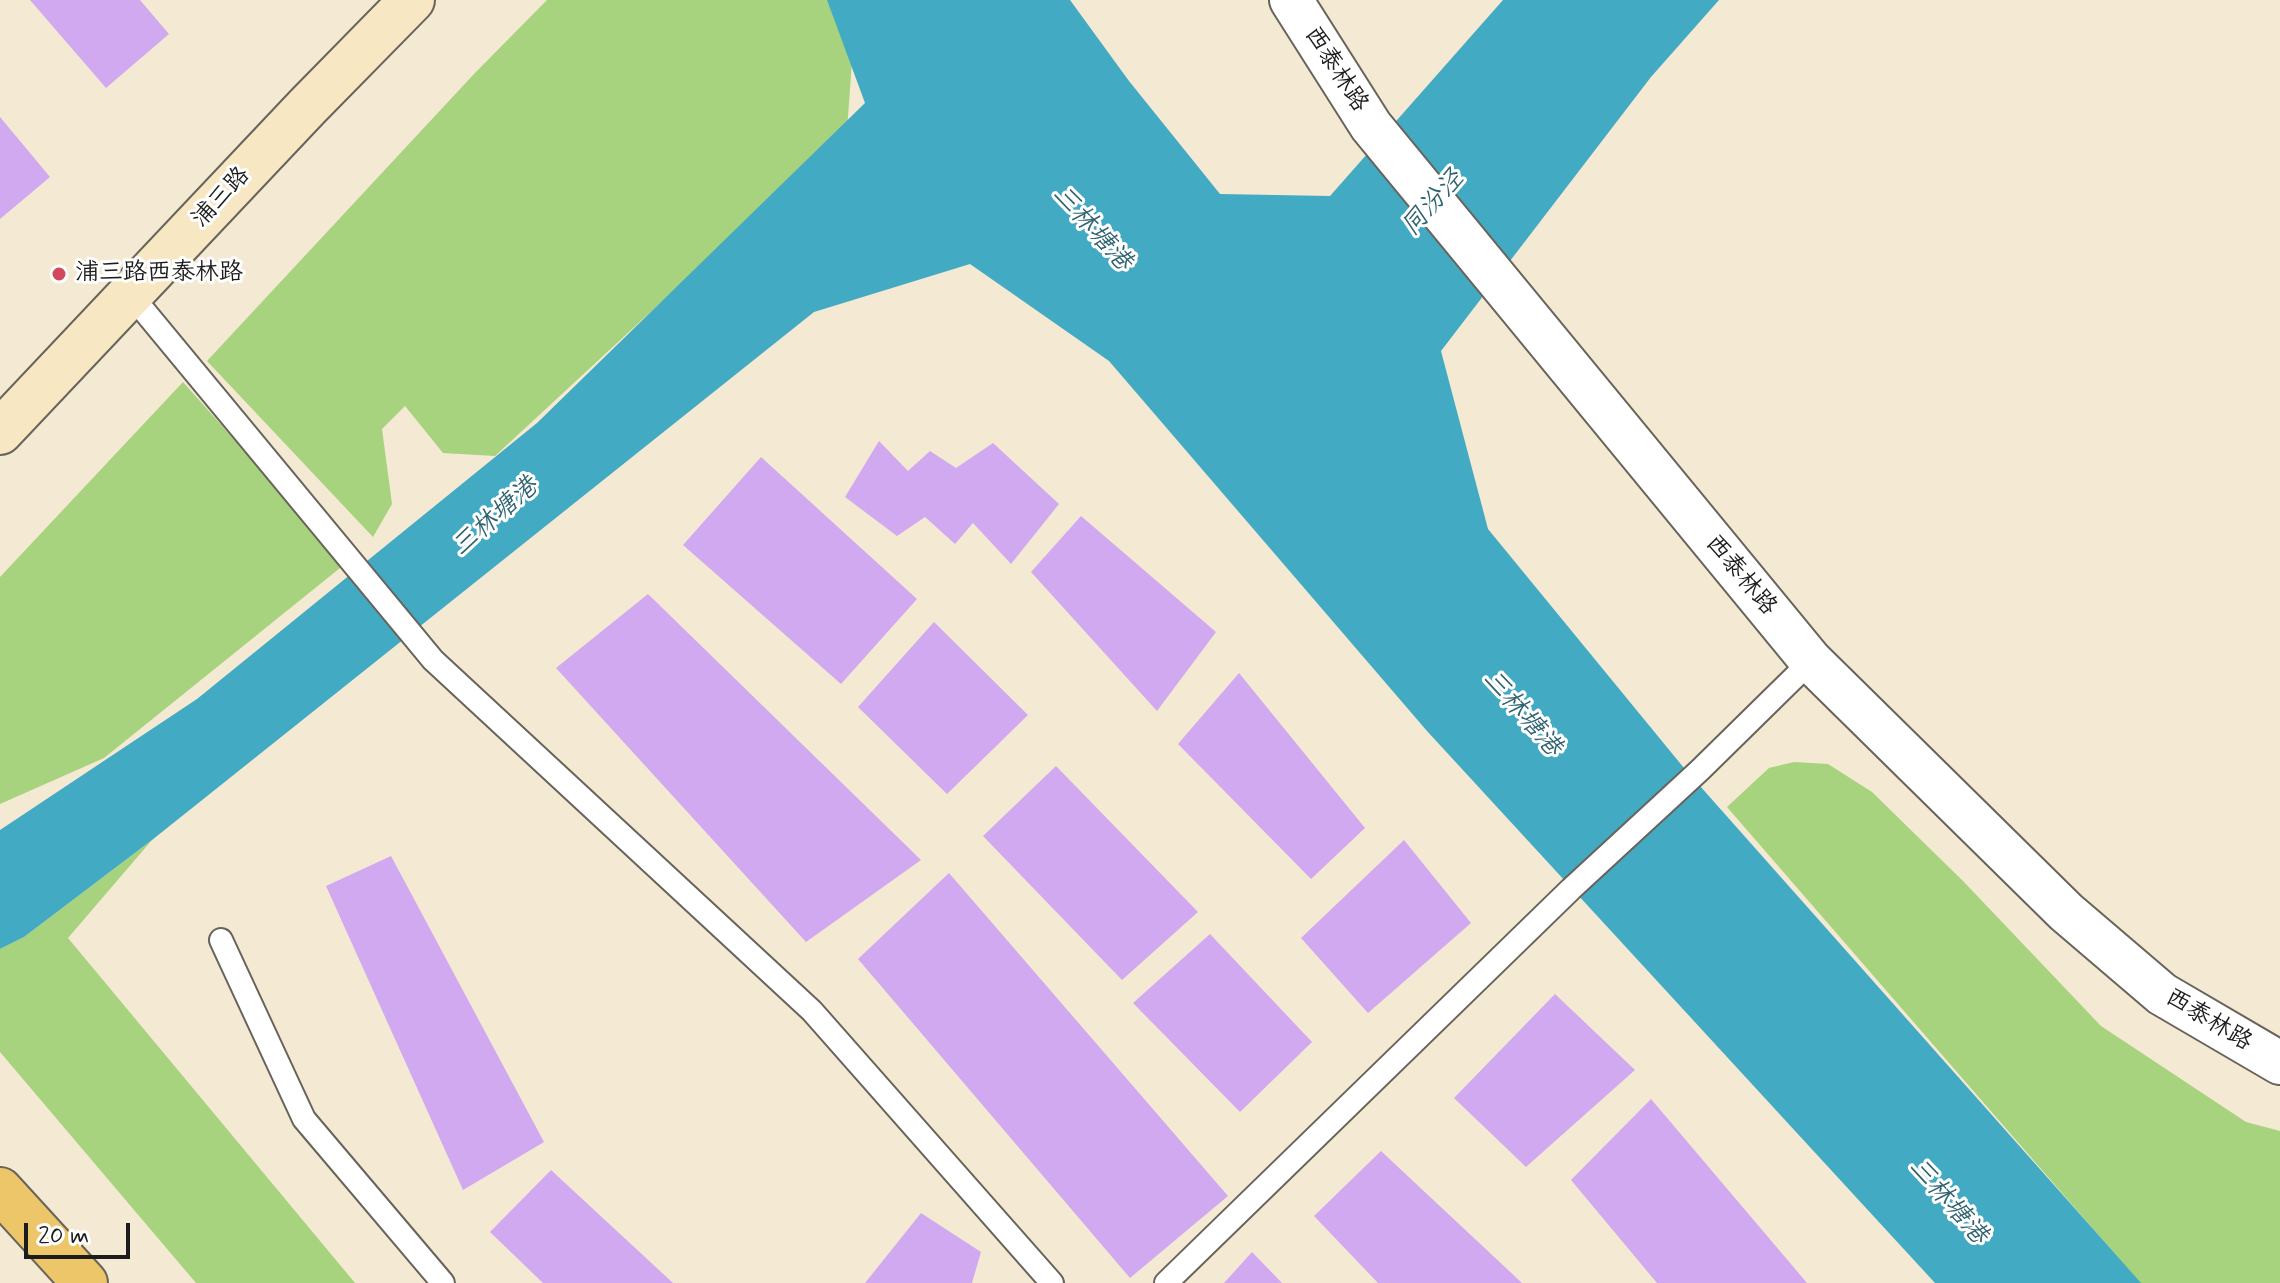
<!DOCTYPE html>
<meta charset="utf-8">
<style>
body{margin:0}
#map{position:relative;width:2280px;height:1283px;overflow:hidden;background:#f4e9d2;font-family:Mynerve,sans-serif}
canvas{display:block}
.scale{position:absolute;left:24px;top:1223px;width:106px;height:36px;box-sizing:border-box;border:4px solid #1c1c1c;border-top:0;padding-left:10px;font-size:24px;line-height:28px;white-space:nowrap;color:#1c1c1c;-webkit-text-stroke:6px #fff;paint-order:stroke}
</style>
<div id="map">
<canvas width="2280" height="1283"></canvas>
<div class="scale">20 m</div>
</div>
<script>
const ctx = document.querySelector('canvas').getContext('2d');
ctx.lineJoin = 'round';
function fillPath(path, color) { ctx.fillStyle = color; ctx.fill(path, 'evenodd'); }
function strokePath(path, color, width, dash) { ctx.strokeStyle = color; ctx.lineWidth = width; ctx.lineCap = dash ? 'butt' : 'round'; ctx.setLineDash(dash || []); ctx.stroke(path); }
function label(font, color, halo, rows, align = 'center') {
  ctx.font = font + ' Mynerve,"LXGW WenKai TC",sans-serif'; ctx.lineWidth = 6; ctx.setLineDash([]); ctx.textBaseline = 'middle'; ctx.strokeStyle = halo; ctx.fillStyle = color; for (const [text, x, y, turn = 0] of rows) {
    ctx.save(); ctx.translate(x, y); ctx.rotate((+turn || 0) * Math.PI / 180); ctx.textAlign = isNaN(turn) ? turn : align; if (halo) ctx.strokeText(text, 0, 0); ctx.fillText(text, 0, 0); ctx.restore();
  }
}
fillPath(new Path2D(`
 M547,0H850L856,6L847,130L495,456L443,453L405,406L382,429L392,504L373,537L207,361L474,74Z
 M183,382L345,564L104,758L0,804V577Z
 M1794,762L1828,764L1872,792L1963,881L2101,1026L2246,1122L2280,1131V1283H2140L1727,807L1769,768Z
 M152,840L68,938L355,1283H196L0,1052V949L24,937Z`), '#a7d27e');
fillPath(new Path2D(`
 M827,0H1070L1129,81L1220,194L1330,196L1503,0H1719L1651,77L1441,351L1488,529L1684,768L2141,1283H1935L1427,731L1109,361L970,264L814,312L152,840L24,937L0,949V830L197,699L537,423L865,103Z`), '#43aac3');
fillPath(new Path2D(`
 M30,0H140L169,34L106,88Z
 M0,117L50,177L0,219Z
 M879,441L908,471L930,451L956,468L993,443L1059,504L1011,564L973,523L955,544L925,517L897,536L845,497Z
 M761,457L917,599L841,684L683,545Z
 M1081,516L1216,632L1157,711L1031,572Z
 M648,594L921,860L806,942L556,668Z
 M934,622L1028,715L947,794L858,707Z
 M1239,673L1365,828L1311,879L1178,744Z
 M1056,766L1198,912L1122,980L983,836Z
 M1404,840L1471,923L1368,1013L1301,938Z
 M391,856L544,1142L463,1190L326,886Z
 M949,873L1228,1196L1130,1278L858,959Z
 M1210,934L1312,1042L1240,1112L1133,1003Z
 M1555,994L1635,1070L1526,1167L1454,1098Z
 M1651,1099L1807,1283H1657L1571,1180Z
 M1381,1151L1522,1283H1378L1314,1216Z
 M551,1170L673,1283H543L490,1232Z
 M921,1213L981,1252L972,1283H865Z
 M1252,1252L1282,1283H1224Z`), '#d1a9f0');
const lane = new Path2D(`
 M131,295L433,660L812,1011L1052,1283
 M221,940L304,1119L443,1283
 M1166,1283L1571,889L1700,770L1811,661`);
const street = new Path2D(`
 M1291,0L1371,126L1811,661L2066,912L2162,994L2280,1063`);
const secondary = new Path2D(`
 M0,432L307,107L412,0`);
const primary = new Path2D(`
 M0,1190L85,1283`);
strokePath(lane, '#68645c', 26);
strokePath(street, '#68645c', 46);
strokePath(secondary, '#68645c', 48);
strokePath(primary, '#68645c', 48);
strokePath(lane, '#fff', 22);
strokePath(street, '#fff', 42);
strokePath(secondary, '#f7e8c3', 44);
strokePath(primary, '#ecc669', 44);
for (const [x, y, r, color] of [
 [59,274,8,"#d1495b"]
]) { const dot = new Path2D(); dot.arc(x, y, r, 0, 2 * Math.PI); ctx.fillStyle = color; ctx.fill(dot); strokePath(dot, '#fff', 3); }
label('24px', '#1c1c1c', '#fff', [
 ["西泰林路",1335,70,57],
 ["浦三路",222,198,-47],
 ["西泰林路",1740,576,50],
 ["西泰林路",2208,1021,31]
]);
label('24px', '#1c1c1c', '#fff', [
 ["浦三路西泰林路",75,274]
], 'left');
label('italic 26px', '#306370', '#fff', [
 ["同汾泾",1434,204,-48],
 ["三林塘港",1091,229,48],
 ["三林塘港",496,518,-41],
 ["三林塘港",1521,714,49],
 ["三林塘港",1947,1202,49]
]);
</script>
